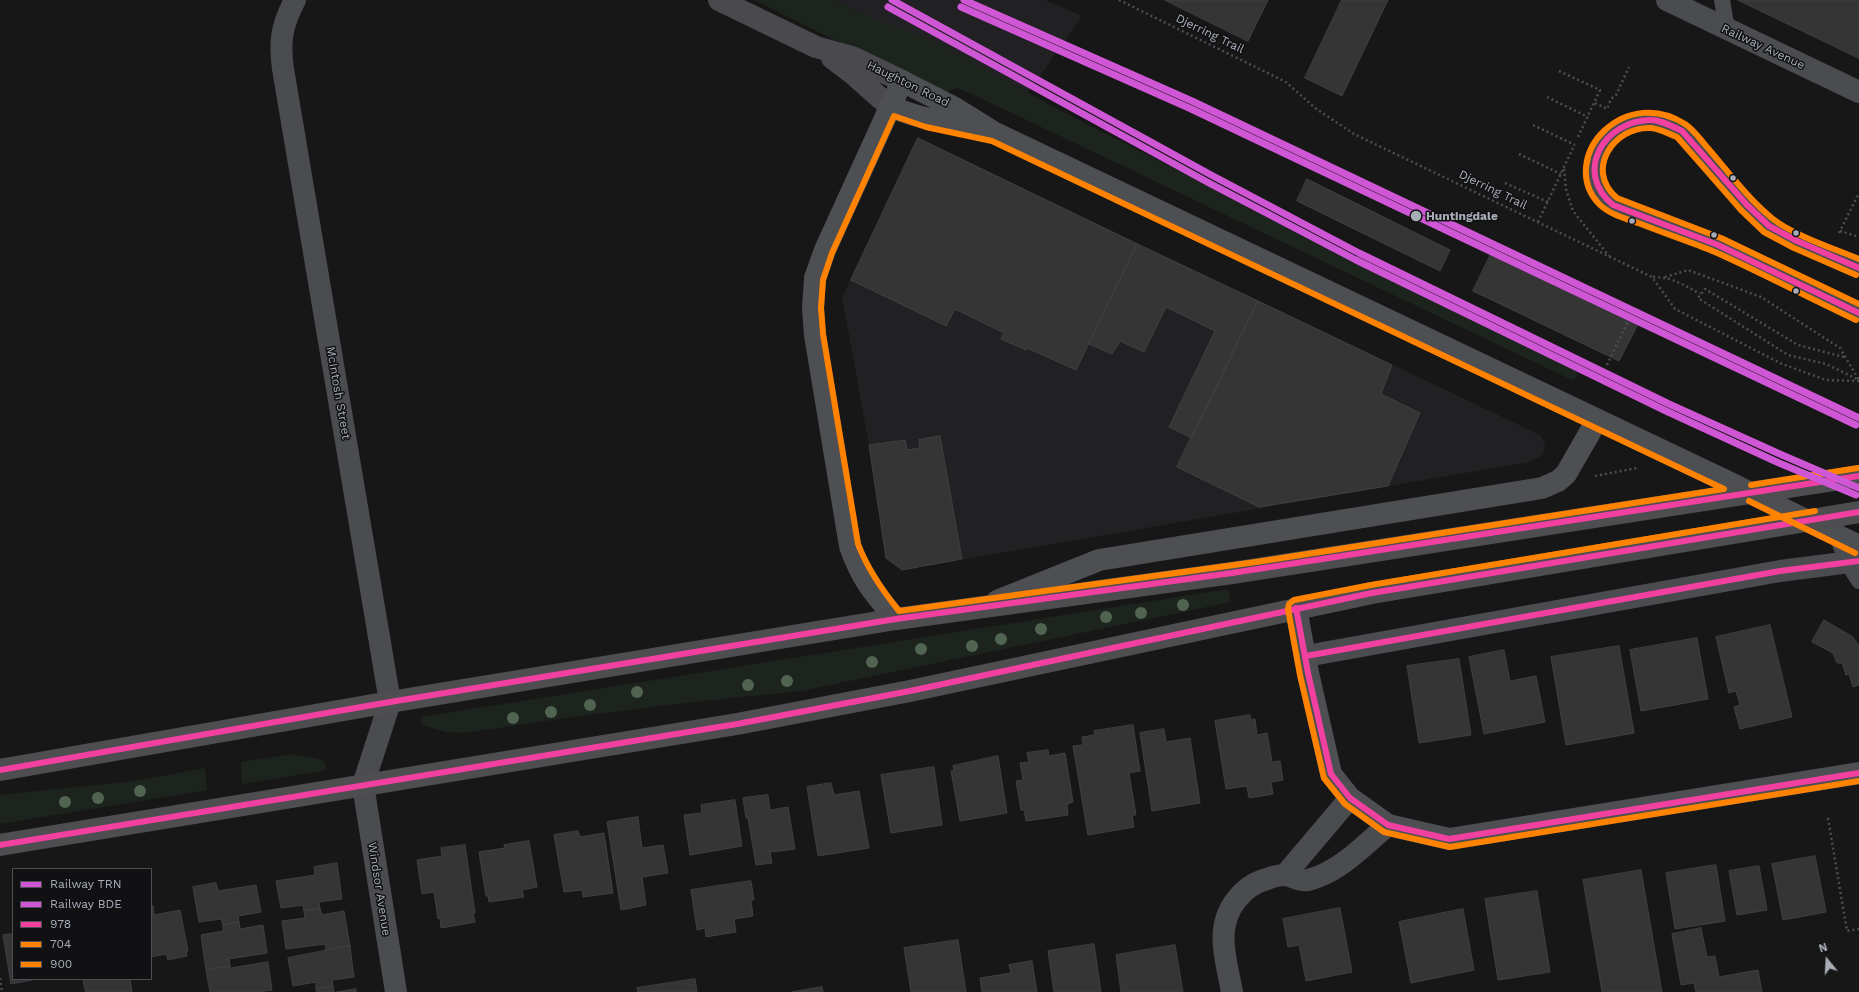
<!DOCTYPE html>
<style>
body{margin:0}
#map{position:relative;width:1859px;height:992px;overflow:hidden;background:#171717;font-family:"Work Sans",sans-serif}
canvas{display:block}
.legend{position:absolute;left:12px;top:868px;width:140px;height:112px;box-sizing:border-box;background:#111113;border:1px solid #4d4f55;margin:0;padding:5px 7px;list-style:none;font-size:12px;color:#a8adb8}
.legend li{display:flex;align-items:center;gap:8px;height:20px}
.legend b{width:20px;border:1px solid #4d4f55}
.north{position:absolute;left:1807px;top:940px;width:40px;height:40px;-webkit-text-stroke:3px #111113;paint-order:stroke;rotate:342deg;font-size:11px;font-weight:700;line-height:16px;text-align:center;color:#a8adb8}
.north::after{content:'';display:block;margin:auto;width:14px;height:18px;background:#a8adb8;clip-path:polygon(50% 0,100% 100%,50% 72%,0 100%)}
</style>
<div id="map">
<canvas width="1859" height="992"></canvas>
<ul class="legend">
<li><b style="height:5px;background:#cf57d5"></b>Railway TRN</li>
<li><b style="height:5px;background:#cf57d5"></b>Railway BDE</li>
<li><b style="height:5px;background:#f240a1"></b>978</li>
<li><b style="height:5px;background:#ff8200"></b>704</li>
<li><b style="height:5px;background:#ff8200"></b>900</li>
</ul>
<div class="north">N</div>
</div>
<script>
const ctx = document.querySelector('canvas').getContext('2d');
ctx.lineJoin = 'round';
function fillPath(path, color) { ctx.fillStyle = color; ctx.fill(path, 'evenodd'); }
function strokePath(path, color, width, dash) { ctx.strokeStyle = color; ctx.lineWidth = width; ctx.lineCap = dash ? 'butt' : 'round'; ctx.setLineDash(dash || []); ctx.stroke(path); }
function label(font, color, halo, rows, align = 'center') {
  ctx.font = font + ' "Work Sans",sans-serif'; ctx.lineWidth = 3; ctx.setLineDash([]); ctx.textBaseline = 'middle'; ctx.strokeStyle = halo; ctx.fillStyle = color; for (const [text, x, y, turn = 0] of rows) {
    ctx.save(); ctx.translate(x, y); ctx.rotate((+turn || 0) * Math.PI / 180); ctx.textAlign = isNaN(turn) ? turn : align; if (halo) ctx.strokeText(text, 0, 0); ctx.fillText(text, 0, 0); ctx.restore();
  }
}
fillPath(new Path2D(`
 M835,0H1045L1082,16L1016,110L860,13Z
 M918,138L1540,435L1545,444L1543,455L1529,462L902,570L886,558L869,445L842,297Z`), '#212123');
fillPath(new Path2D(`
 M754,0H835L860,13L931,40L1067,114L1478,323L1576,368L1577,378L1572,380L974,95L957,88L945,93L936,90Z
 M1228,589L1231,602L801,691L684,703L572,717L465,733L445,732L422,725L421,717Z
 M292,754L319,759L325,763L327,770L242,784L241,762Z
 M205,768L207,790L0,824V795L135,781Z`), '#1d241e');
const building = new Path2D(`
 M1165,0H1268L1248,41Z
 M1342,0H1388L1342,96L1305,78Z
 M1738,0H1859V58Z
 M918,138L1137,244L1076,370L1027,348L1026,350L1001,339L1004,333L955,309L946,326L851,280Z
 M1307,179L1450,250L1440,271L1297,201Z
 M1137,244L1258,301L1192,438L1169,427L1215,331L1166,307L1144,352L1120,341L1112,354L1089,344Z
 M1491,254L1638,324L1619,361L1473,291Z
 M1258,301L1392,365L1381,394L1420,413L1388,486L1259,507L1177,467Z
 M940,436L962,559L902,570L886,558L869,445L905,440L907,450L920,448L919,440Z
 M1824,620L1853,637L1859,646V685L1853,687L1849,674L1846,675L1842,663H1837L1833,653L1812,642Z
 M1770,625L1792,717L1740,729L1734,707L1740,705L1736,691L1729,693L1716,637Z
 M1697,638L1708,699L1641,711L1630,650Z
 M1619,646L1634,733L1566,745L1551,657Z
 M1504,650L1510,681L1536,676L1545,722L1484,734L1469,657Z
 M1459,659L1471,735L1419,743L1407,666Z
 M1250,715L1251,720L1255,719L1257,735L1267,733L1272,762L1280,761L1283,780L1271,782L1273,794L1249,798L1247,786L1226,789L1215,721Z
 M1133,725L1140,771L1129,773L1136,815H1132L1134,827L1088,835L1073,746L1083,745L1082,737L1095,735L1094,731Z
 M1164,729L1166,742L1190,738L1200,803L1152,811L1140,733Z
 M1048,750L1049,756L1065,753L1073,802L1067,804L1068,815L1026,821L1024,810H1021L1016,781L1023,780L1020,763L1029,762L1027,753Z
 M998,756L1007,813L960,821L951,771L954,770L953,766Z
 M934,767L942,825L891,833L881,775Z
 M831,783L834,795L859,791L869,848L818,856L807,787Z
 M768,795L770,810L788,807L795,849L770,852L772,863L756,865L748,818H746L743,798Z
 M735,800L742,846L690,855L684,815L702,813L701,805Z
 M638,817L642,848L663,845L668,873L642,877L646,905L621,910L607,822Z
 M578,831L580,837L604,833L613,893L583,897L582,890L564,892L554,835Z
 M529,841L537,887L522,890L524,897L489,902L488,896H486L479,852L505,848L504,845Z
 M465,845L475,913H473L475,922L441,928L440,918L438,919L434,892L422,894L417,860L442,856L441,848Z
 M1815,856L1826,912L1783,920L1772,864Z
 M337,863L342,899L319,902L320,909L304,911L303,905L281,908L276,881L315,875L314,867Z
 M1716,865L1725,921L1675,929L1666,873Z
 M1759,866L1767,910L1737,915L1729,871Z
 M1641,870L1662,992H1602L1583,880Z
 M751,881L754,900H751L753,916L734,919L736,932L706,937L705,928L697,930L691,890Z
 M216,883L218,891L256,885L261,912L238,916L239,922L223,925L221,919L199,922L193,887Z
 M1537,891L1550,972L1498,980L1485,899Z
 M151,906H153L154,915L180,910L188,951H186L187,956L168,960L166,954L151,957Z
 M1340,908L1352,972L1306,981L1299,945L1288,947L1283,919Z
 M320,909L322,915L344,911L350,946L326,950L325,944L286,949L282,921L305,918L304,911Z
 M1463,909L1474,970L1411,983L1399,922Z
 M239,922L240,929L263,925L267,953L229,959L230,966L206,970L201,935L223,931V925Z
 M1701,928L1707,957L1715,956L1719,977L1758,970L1762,992H1696L1694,983L1681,985L1672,934Z
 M13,934V979H37L11,984L3,935Z
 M958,940L966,992H911L904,948Z
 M1094,944L1101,992H1054L1048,951Z
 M1175,945L1183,992H1121L1116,955Z
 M350,946L354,977L332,980L333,986L316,989V982L293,986L288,958Z
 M1032,961L1037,992H982L980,978L1011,973L1009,965Z
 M268,962L272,990L258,992H210L206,970L230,966V968Z
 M83,979H130L132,992H86Z
 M695,979L697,992H638L637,988Z
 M333,986L334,992H317L316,989Z
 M822,987L823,992H792Z
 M356,989V992H337Z`);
fillPath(building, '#353536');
strokePath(building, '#3f4043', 1);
strokePath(new Path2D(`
 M1119,0L1286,82L1315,108L1354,134L1652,277L1675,309L1782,364L1826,380L1859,381
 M1559,71L1600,90L1578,137
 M1547,97L1588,117
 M1595,103L1607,109L1611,99L1616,95L1629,67
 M1533,125L1575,145
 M1519,154L1561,174
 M1564,169L1566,189L1573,211L1609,256
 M1505,183L1548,202
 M1538,222L1573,148
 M1840,231L1859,237
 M1839,233L1859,193
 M1653,277C1672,277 1684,285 1700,294
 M1665,277L1688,270L1761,297L1840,348L1859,380
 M1844,357L1798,345L1705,289L1698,298L1788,355L1826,364L1857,379
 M1607,365L1630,317
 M1595,476L1637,468
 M1828,818L1847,931L1859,929
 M0,978L2,992`), '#4d4e52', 2.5, [2, 3]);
strokePath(new Path2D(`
 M1722,0L1727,30
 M1859,268L1797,241L1769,226L1747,205L1682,131C1672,126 1662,121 1651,120C1617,118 1579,156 1599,190C1602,196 1608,201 1613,205L1718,245L1859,313
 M1837,536L1847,562L1859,581`), '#4b4c50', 16);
strokePath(new Path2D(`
 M295,0C282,25 279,41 283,69L390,702L363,785L396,992
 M1667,0L1859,92
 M1306,656L1780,571L1859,561
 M1285,875L1350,798
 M1232,992C1226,959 1214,927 1237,899C1245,889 1255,882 1267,879C1272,877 1280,875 1285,875C1293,876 1299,882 1308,880C1340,872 1364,845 1388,825`), '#4b4c50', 22);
strokePath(new Path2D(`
 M719,0L816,47L852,57L902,81
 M832,58L853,74L880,98L890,106`), '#4a4a4e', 22);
strokePath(new Path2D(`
 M890,106C918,119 949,123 979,129
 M997,601L1099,560L1542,488L1558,481L1566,474L1597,420
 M1296,608L1308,673L1331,774L1350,798L1388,825L1449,839L1859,773
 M896,619C873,592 862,580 850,546L815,335L813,308L815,278L825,250L902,81L955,108L995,133L1726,481L1859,546`), '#4d4f52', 22);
strokePath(new Path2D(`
 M0,770L390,702L896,619L1232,573L1859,476
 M0,845L737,724L910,691L1372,593L1859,512`), '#4e4e51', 22);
strokePath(new Path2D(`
 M1859,268L1797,241L1769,226L1747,205L1682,131C1672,126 1661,120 1650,120C1604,121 1573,172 1613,205L1718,245L1859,313
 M1296,608L1308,673L1331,774L1350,798L1388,825L1449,839L1859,773
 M1306,656L1780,571L1859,561
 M0,770L390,702L896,619L1232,573L1859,476
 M0,845L737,724L910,691L1372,593L1859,512`), '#f240a1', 6);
strokePath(new Path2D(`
 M894,116L926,127L992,141L1724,489L1256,562L899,611C882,590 868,570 858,544L823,334L821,308L823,280L832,253Z
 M1856,320C1809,298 1762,273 1715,252C1691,242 1666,234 1641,224C1627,219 1610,215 1599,204C1578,182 1584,150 1604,131C1627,109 1659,107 1685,124C1693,129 1700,139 1706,146C1727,170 1748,199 1773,219C1793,235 1835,249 1859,259
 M1751,485L1858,468
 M1749,501L1855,553
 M1815,511L1371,585L1294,600L1289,604L1288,609L1300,675L1324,778L1345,804L1384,832L1450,847L1859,781`), '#ff8200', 6);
strokePath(new Path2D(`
 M1856,275L1794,248L1764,232L1741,210L1677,137C1669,134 1660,129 1651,128C1614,126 1584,170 1617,198L1721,238L1859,304`), '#ff8200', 6);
strokePath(new Path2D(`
 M892,0L1213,176L1359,253L1669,404L1782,455L1859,488
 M964,0L1192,101L1859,418`), '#cf57d5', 7);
strokePath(new Path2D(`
 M888,7L1209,183L1356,260L1666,411L1779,463L1856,495
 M961,7L1189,108L1856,425`), '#cf57d5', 7);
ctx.fillStyle = '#506451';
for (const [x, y] of [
 [1183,605],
 [1141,613],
 [1106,617],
 [1041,629],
 [1001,639],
 [972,646],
 [921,649],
 [872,662],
 [787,681],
 [748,685],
 [637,692],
 [590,705],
 [551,712],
 [513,718],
 [140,791],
 [98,798],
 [65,802]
]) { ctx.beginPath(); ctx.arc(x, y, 6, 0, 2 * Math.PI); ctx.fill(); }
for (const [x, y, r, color] of [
 [1733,178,3.5,"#a8adb8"],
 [1416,216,6,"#a8adb8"],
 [1632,221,3.5,"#a8adb8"],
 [1796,233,3.5,"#a8adb8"],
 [1714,235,3.5,"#a8adb8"],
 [1796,291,3.5,"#a8adb8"]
]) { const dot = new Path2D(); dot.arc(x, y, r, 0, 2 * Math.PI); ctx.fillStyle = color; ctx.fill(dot); strokePath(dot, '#111113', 1.5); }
label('12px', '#a8adb8', '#111113', [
 ["Djerring Trail",1210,34,26],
 ["Railway Avenue",1763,47,25],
 ["Haughton Road",908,84,26],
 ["Djerring Trail",1493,190,26],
 ["McIntosh Street",338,393,80],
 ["Windsor Avenue",379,889,81]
]);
label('bold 12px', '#a8adb8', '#111113', [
 ["Huntingdale",1426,216]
], 'left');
</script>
